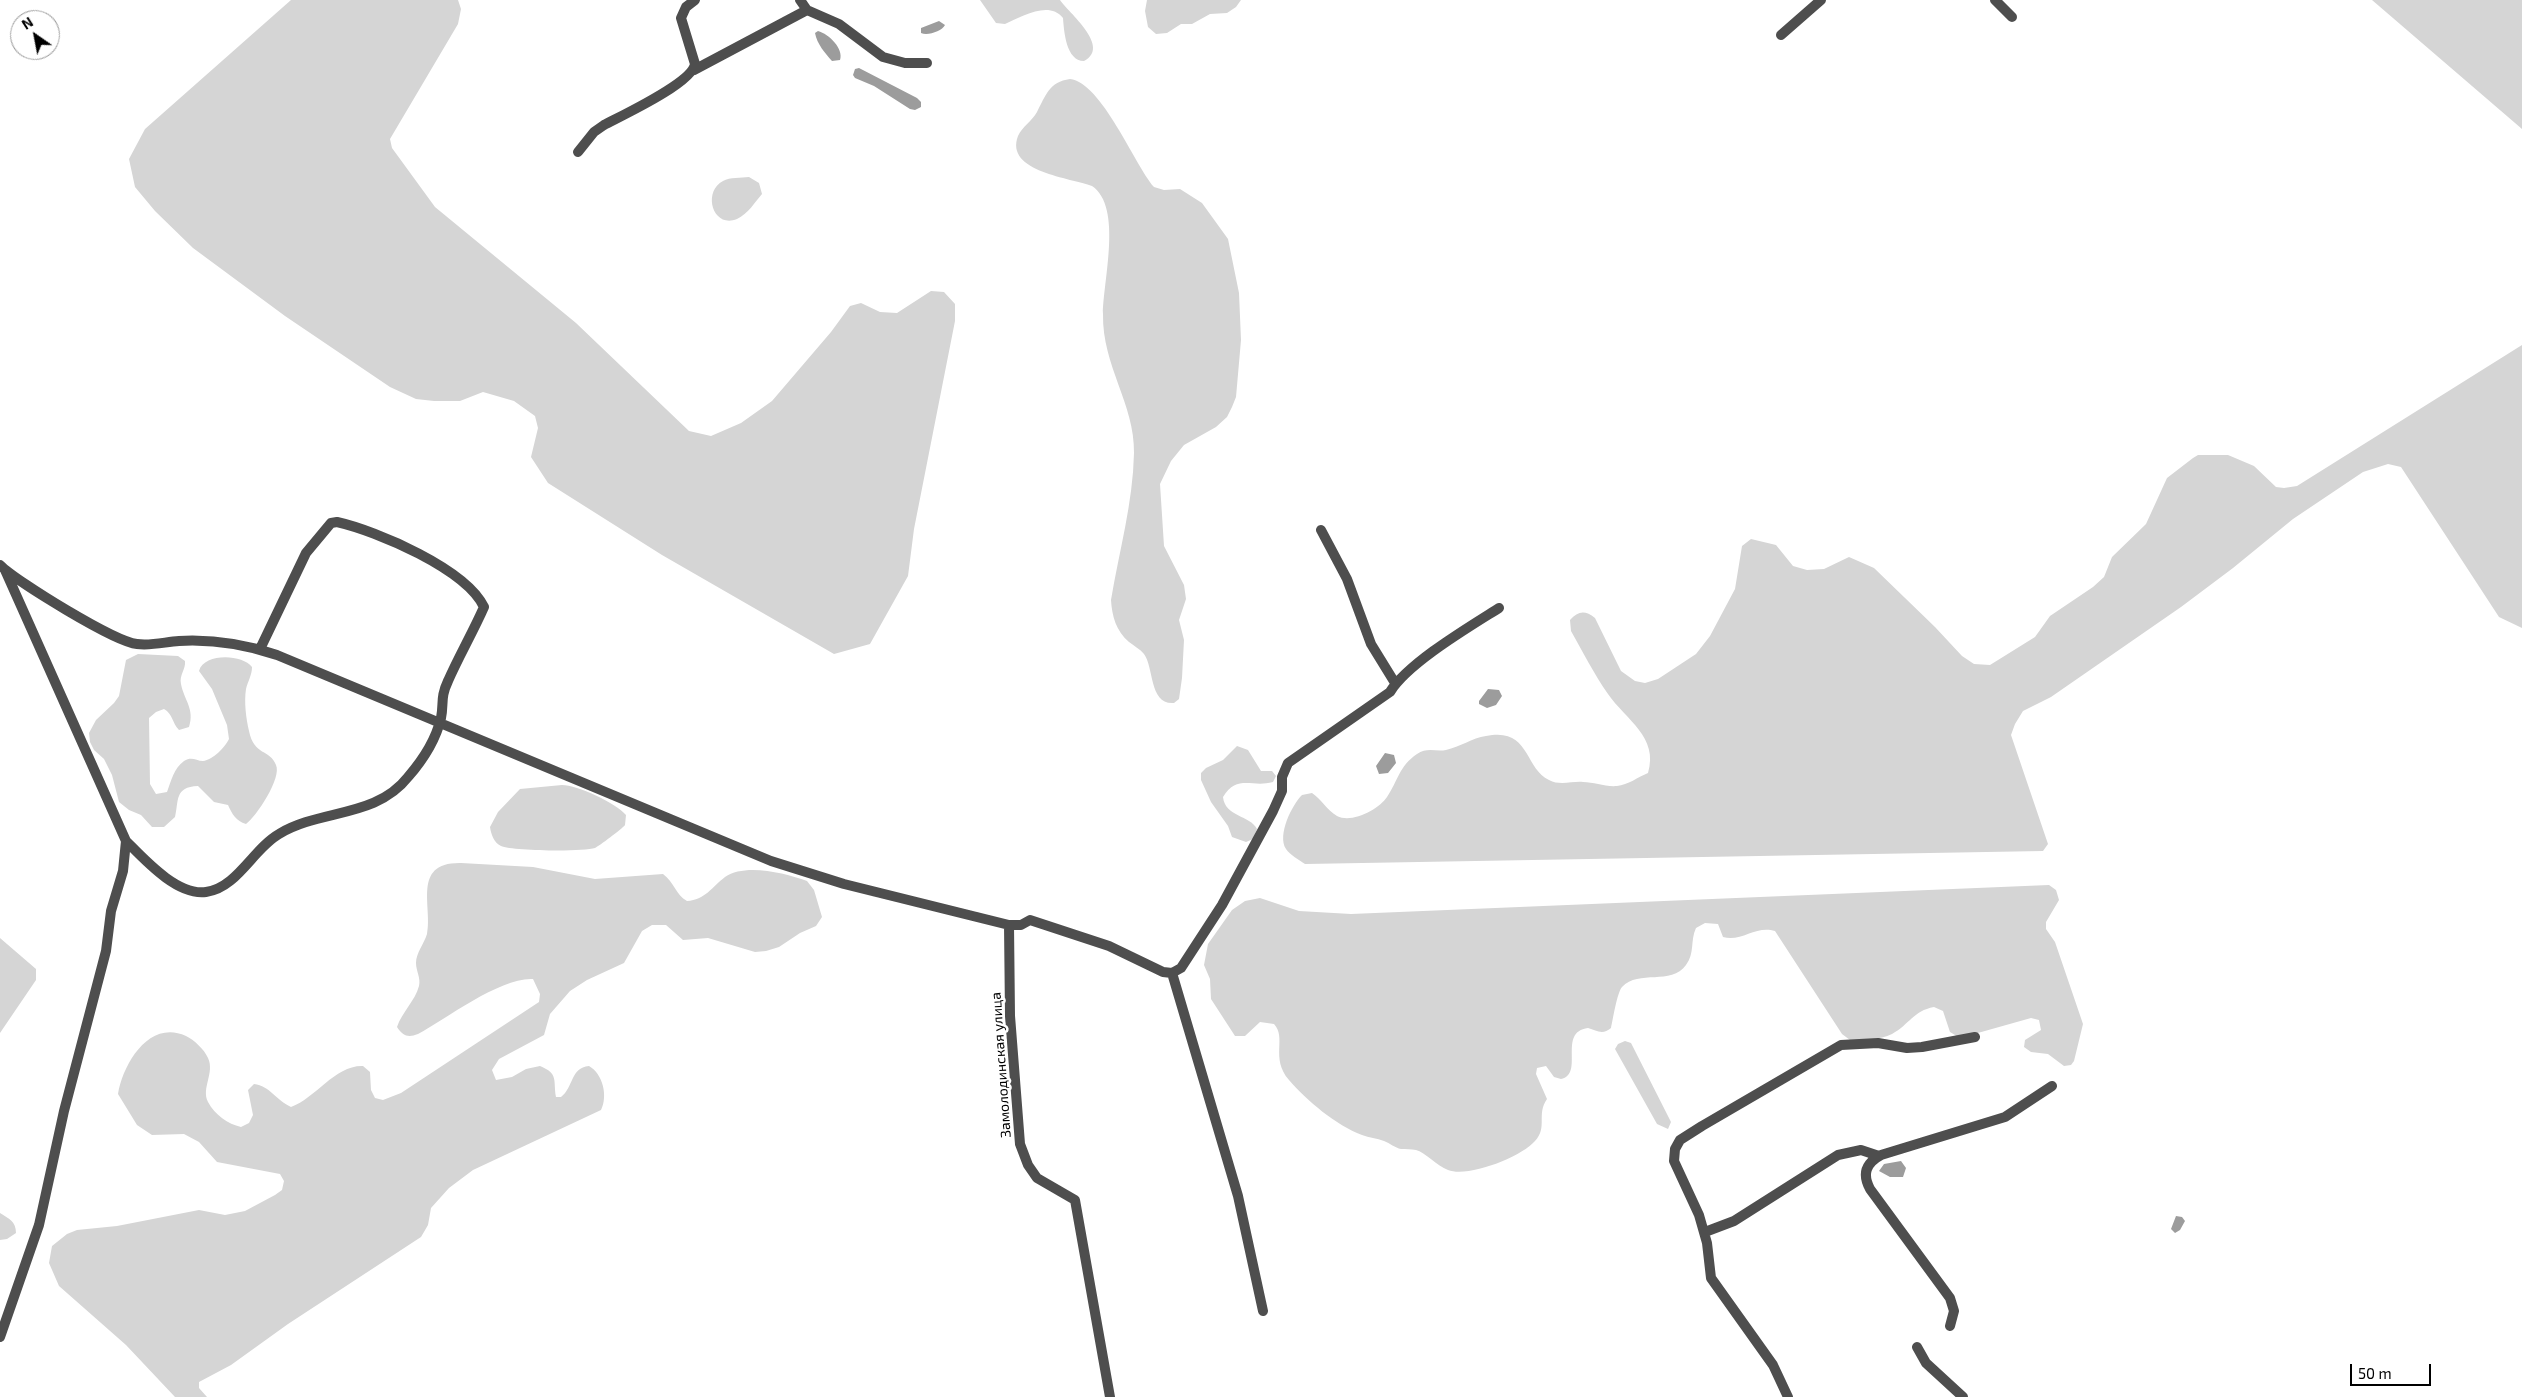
<!DOCTYPE html>
<meta charset="utf-8">
<style>
body{margin:0}
#map{position:relative;width:2522px;height:1397px;overflow:hidden;background:#fff;font-family:"Exo 2",sans-serif}
canvas{display:block}
.north{position:absolute;left:10px;top:10px;width:50px;height:50px;box-sizing:border-box;background:#fff;border:1px solid #999;border-radius:50%;rotate:327deg;font-size:14px;font-weight:700;line-height:20px;text-align:center;color:#000}
.north::after{content:'';display:block;margin:auto;width:18px;height:22px;background:#000;clip-path:polygon(50% 0,100% 100%,50% 72%,0 100%)}
.scale{position:absolute;left:2350px;top:1364px;width:81px;height:22px;box-sizing:border-box;border:2px solid #000;border-top:0;padding-left:6px;font-size:15px;line-height:18px;white-space:nowrap;color:#000;-webkit-text-stroke:4px #fff;paint-order:stroke}
</style>
<div id="map">
<canvas width="2522" height="1397"></canvas>
<div class="north">N</div>
<div class="scale">50 m</div>
</div>
<script>
const ctx = document.querySelector('canvas').getContext('2d');
ctx.lineJoin = 'round';
function fillPath(path, color) { ctx.fillStyle = color; ctx.fill(path, 'evenodd'); }
function strokePath(path, color, width, dash) { ctx.strokeStyle = color; ctx.lineWidth = width; ctx.lineCap = dash ? 'butt' : 'round'; ctx.setLineDash(dash || []); ctx.stroke(path); }
function label(font, color, halo, rows, align = 'center') {
  ctx.font = font + ' "Exo 2",sans-serif'; ctx.lineWidth = 5; ctx.setLineDash([]); ctx.textBaseline = 'middle'; ctx.strokeStyle = halo; ctx.fillStyle = color; for (const [text, x, y, turn = 0] of rows) {
    ctx.save(); ctx.translate(x, y); ctx.rotate((+turn || 0) * Math.PI / 180); ctx.textAlign = isNaN(turn) ? turn : align; if (halo) ctx.strokeText(text, 0, 0); ctx.fillText(text, 0, 0); ctx.restore();
  }
}
fillPath(new Path2D(`
 M291,0H458L461,9L458,24L390,139L392,148L435,207L576,323L689,431L711,436L741,423L772,401L831,332L850,306L861,303L880,312L897,313L931,291L944,292L955,304V321L914,529L908,576L870,644L834,654L662,555L548,483L531,457L538,428L535,416L514,401L483,392L460,401H434L416,399L390,387L285,316L193,248L155,211L135,187L129,159L145,129Z
 M980,0H1060C1068,12 1112,47 1084,61C1066,61 1064,31 1063,18C1049,0 1021,17 1005,24L996,23Z
 M1147,0H1241L1236,7L1227,13L1210,14L1192,24H1181L1167,33L1156,34L1148,27L1145,11Z
 M2372,0H2522V129Z
 M1070,79C1102,83 1134,164 1154,187L1164,190L1180,189L1202,203L1228,239L1239,293L1241,340L1236,397L1232,407L1227,417L1216,427L1184,445L1171,461L1160,484L1164,546L1184,585L1186,599L1179,620L1184,640L1182,678L1179,699L1174,703C1149,705 1154,667 1144,654C1140,649 1134,646 1129,642C1116,631 1112,616 1111,600C1119,552 1133,503 1134,453C1135,404 1102,366 1103,314C1103,281 1123,207 1092,186C1072,178 1004,172 1018,136C1022,127 1032,121 1037,112C1046,95 1049,82 1070,79Z
 M749,177L759,183L762,194C755,202 748,214 737,219C713,229 702,192 723,181C730,177 741,178 749,177Z
 M2522,345V628L2499,617L2401,467L2388,464L2363,472L2293,519L2233,568L2181,607L2051,697L2023,711L2015,724L2011,735L2048,844L2043,851L1305,864C1299,860 1290,855 1286,849C1277,835 1292,805 1302,795L1312,793C1321,799 1327,810 1337,816C1352,824 1379,809 1387,797C1398,781 1399,766 1417,754C1427,747 1436,752 1446,750C1460,747 1472,738 1486,736C1530,727 1524,768 1549,780C1560,786 1572,781 1583,782C1594,782 1605,787 1617,786C1628,785 1638,777 1648,773C1659,737 1626,720 1608,694C1594,674 1583,652 1571,631L1570,620C1578,611 1585,610 1595,618L1621,671L1635,681L1645,683L1658,679L1696,654L1710,636L1735,589L1742,546L1751,539L1776,545L1793,566L1807,570L1824,569L1849,557L1874,568L1935,627L1962,656L1974,664L1990,665L2035,637L2050,616L2093,587L2104,577L2112,557L2146,524L2167,478L2193,458L2198,455H2228L2254,466L2276,487L2284,488L2297,486Z
 M138,654L178,656L185,661C186,669 179,675 181,684C184,700 195,709 189,727L179,730C172,723 173,714 164,709L156,712L149,718L150,784L156,794L167,792C171,781 174,768 184,761C192,756 196,761 203,761C213,760 225,747 229,739L227,725L212,689L199,671C204,653 242,654 252,667C252,675 248,681 246,689C244,702 246,718 249,731C254,756 270,749 276,765C282,778 256,817 246,824C236,821 232,814 228,805L214,802L198,786C174,787 179,801 175,817L164,827H152L141,815L129,810L119,802L112,775L104,759L94,750L90,742L89,733L96,720L114,703L119,696L126,660Z
 M1237,746L1248,750L1261,771H1272L1276,776L1273,782C1252,788 1237,774 1223,797C1225,817 1250,815 1257,829L1253,839L1246,842L1232,837L1228,826L1211,802L1201,780V773L1206,768L1223,760Z
 M562,785C577,785 616,803 626,815L625,825C622,829 599,846 595,848C583,852 512,851 501,846C494,843 491,834 490,827L498,812L520,789Z
 M461,863L533,867L595,879L663,874C674,882 676,895 687,901C705,900 712,887 725,877C745,863 785,873 807,881L814,890L822,917L816,926L800,933L779,947L766,951L755,952L708,938L683,940L666,925H652L642,931L624,963L587,980L570,991L550,1014L544,1035L499,1059L492,1070L496,1080L512,1077L526,1069L540,1066C559,1074 553,1080 556,1097H561C574,1087 570,1068 589,1066C603,1074 608,1096 601,1110L473,1170L449,1188L431,1208L428,1225L421,1237L288,1324L231,1365L199,1382V1388L207,1397H175L126,1345L59,1286L49,1263L52,1246L67,1234L77,1230L117,1226L199,1210L225,1215L245,1211L275,1195L282,1190L284,1181L280,1174L217,1162L199,1142L184,1134L152,1135L137,1125L118,1094C123,1064 149,1019 186,1036C194,1040 204,1049 208,1058C215,1073 201,1088 208,1102C215,1115 228,1124 241,1127L249,1123L253,1115L248,1090L254,1084C270,1086 276,1100 291,1107C316,1098 335,1065 363,1066L370,1072L371,1090L375,1098L383,1100L401,1093L539,1002L540,994L533,979C501,977 447,1018 418,1034C408,1038 403,1036 397,1027C402,1012 415,1001 419,986C421,978 416,971 416,963C416,953 424,944 427,934C433,907 411,862 461,863Z
 M2049,885L2056,890L2059,900L2046,922V929L2055,942L2083,1024L2074,1061L2071,1065L2064,1066L2048,1054L2031,1052L2024,1047L2025,1040L2041,1030L2039,1020L2031,1018L1960,1038L1950,1032L1943,1011L1934,1007C1913,1011 1910,1024 1892,1034C1880,1040 1863,1040 1850,1040L1842,1034L1775,931C1756,925 1742,942 1723,937L1718,924L1705,923L1696,928C1690,941 1695,953 1686,965C1671,986 1639,969 1622,987C1617,993 1613,1019 1611,1028C1603,1035 1597,1031 1588,1028C1557,1032 1585,1074 1561,1079L1554,1077L1546,1066L1537,1068L1536,1074L1547,1099C1536,1115 1548,1127 1535,1141C1521,1157 1468,1178 1448,1170C1437,1166 1425,1152 1416,1150C1411,1149 1406,1149 1401,1149C1395,1148 1390,1143 1384,1141C1377,1138 1369,1138 1362,1135C1336,1125 1307,1101 1289,1080C1270,1058 1287,1038 1274,1024L1260,1022L1245,1036H1235L1211,999L1210,979L1204,965L1208,944L1232,910L1245,901L1260,898L1299,911L1351,914Z
 M0,938L36,969V980L0,1033Z
 M1625,1041L1631,1043L1671,1122L1668,1129L1657,1124L1615,1049L1618,1044Z
 M0,1213C9,1219 16,1221 16,1233L7,1239L0,1240Z`), '#d5d5d5');
fillPath(new Path2D(`
 M939,21L945,25C942,31 928,36 921,33V28Z
 M818,31C829,34 844,49 840,60L832,61C825,53 817,44 815,33Z
 M859,68L917,98L921,102V107L915,110L910,109L874,86L855,78L853,75L855,69Z
 M1488,689L1499,690L1502,696L1496,705L1487,708L1479,704V701Z
 M1385,753L1394,755L1396,763L1388,773L1379,774L1376,766Z
 M1901,1161L1906,1168L1903,1177H1890L1879,1171L1884,1164Z
 M2176,1216L2182,1217L2185,1221L2180,1230L2175,1233L2171,1229Z`), '#9c9c9c');
strokePath(new Path2D(`
 M800,0L807,10L839,24L883,57L905,63H927
 M1995,0L2012,17
 M1781,35L1821,0
 M694,70L807,10
 M578,152L594,132L604,125C623,115 692,83 695,64L681,18L686,7L695,0
 M1321,530L1347,579L1371,644L1395,683
 M0,565C17,582 115,642 137,644C151,646 165,642 179,641C214,639 244,644 277,655L771,861L844,884L1009,925L1010,1016L1020,1144L1028,1165L1037,1178L1075,1200L1110,1397
 M126,841C144,859 177,896 206,892C237,888 253,849 279,834C320,809 376,818 408,777C422,761 436,739 441,718C444,703 440,698 448,681C459,656 473,632 484,607C466,569 377,531 337,522L331,523L306,553L260,649
 M1009,925H1021L1030,920L1109,946L1163,972L1172,973L1181,968L1222,905L1273,811L1282,791V777L1288,763L1390,692C1408,663 1469,627 1499,608
 M1172,973L1238,1196L1263,1311
 M1705,1232L1734,1221L1838,1155L1861,1150L1879,1156
 M1950,1326L1954,1311L1950,1298L1870,1189C1862,1174 1866,1163 1881,1155L2005,1117L2052,1086
 M0,1337L39,1225L64,1111L106,951L111,911L123,871L126,841L5,570
 M1917,1347L1926,1363L1963,1397
 M1788,1397L1773,1365L1711,1278L1707,1243L1699,1215L1674,1161L1675,1149L1680,1140L1702,1126L1841,1045L1878,1043L1907,1048L1922,1047L1975,1037`), '#4e4e4e', 10);
label('14px', '#000', '#fff', [
 ["Замолодинская улица",1001,1065,-94]
]);
</script>
